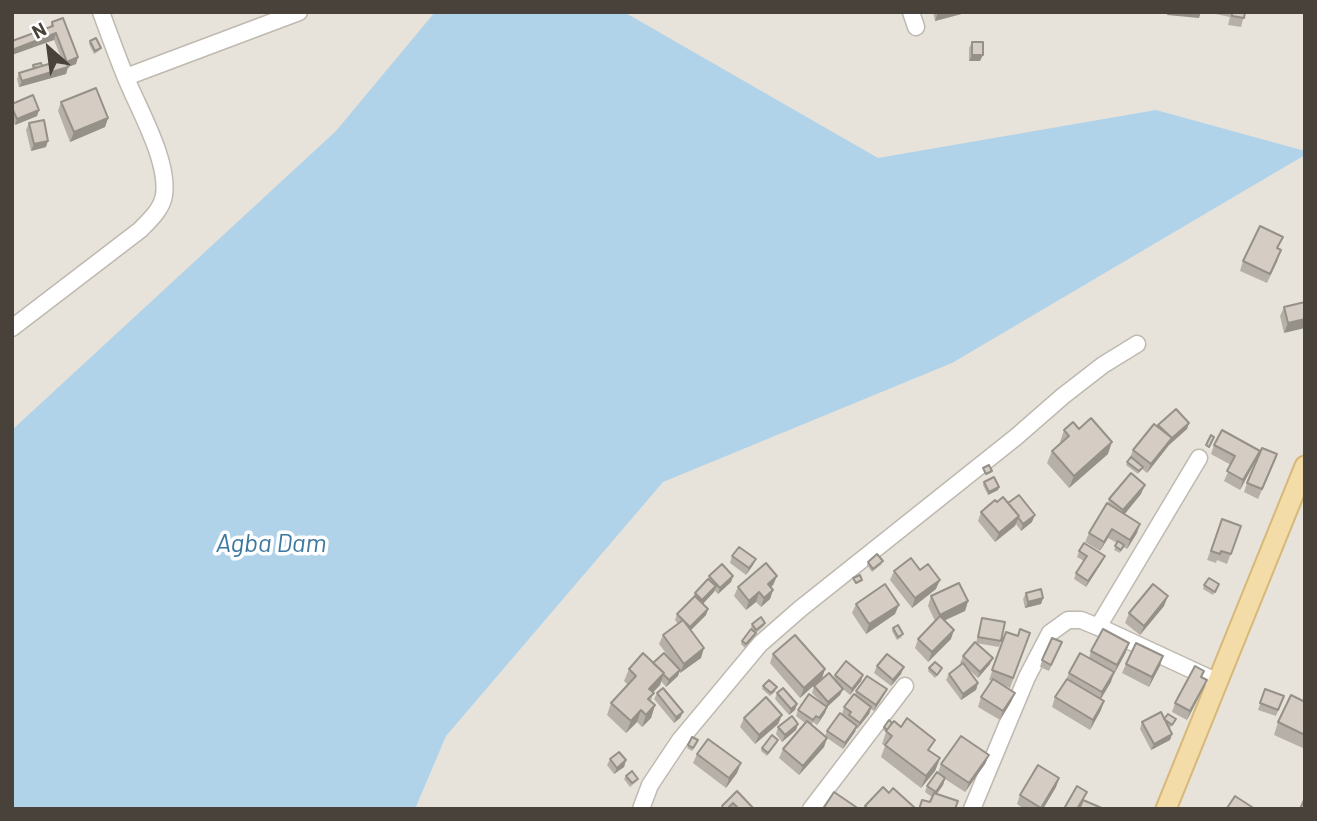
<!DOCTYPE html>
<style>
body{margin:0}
#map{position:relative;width:1317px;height:821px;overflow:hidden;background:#f4f2ec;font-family:Barlow,sans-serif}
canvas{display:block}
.frame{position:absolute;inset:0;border:14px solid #48423a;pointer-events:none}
.north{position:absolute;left:14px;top:14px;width:70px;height:70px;-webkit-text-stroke:5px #fff;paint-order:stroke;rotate:332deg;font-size:19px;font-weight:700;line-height:28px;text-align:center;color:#48423a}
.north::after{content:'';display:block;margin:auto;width:24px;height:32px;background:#48423a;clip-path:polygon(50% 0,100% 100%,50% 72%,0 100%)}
</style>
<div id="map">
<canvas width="1317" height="821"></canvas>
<div class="frame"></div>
<div class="north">N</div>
</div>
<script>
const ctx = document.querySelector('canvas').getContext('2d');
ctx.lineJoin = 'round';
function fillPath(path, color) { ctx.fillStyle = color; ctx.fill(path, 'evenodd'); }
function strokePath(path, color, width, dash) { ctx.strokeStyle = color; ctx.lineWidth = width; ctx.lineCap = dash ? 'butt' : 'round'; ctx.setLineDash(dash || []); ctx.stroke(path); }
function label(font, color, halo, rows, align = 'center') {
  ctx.font = font + ' Barlow,sans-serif'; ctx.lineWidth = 7; ctx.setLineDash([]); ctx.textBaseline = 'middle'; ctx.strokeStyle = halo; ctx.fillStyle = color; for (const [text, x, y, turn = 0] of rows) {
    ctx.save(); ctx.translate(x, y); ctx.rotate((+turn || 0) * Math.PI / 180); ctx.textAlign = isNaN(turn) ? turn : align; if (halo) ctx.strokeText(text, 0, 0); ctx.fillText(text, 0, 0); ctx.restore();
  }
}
fillPath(new Path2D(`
 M12,12H1305V809H12Z`), '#e7e3db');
fillPath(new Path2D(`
 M435,12H624L878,158L1156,110L1305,151V155L952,363L663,482L446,736L415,809H12V430L336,131Z`), '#b1d3e9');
const minor = new Path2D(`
 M911,12L916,27
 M126,77L299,12
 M12,328L140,230C150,220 162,209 164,195C169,161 139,110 126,78C117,56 109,34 101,12
 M1098,627L1199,458
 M641,809L650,785L680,740L760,644L800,609L1016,437L1063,396L1103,365L1137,344
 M811,809L905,686
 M972,809L1027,677L1050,633L1068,620H1081L1108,631L1218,682`);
const major = new Path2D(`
 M1166,809L1305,466`);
strokePath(minor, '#bfb9b0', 19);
strokePath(major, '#d7b878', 23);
strokePath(minor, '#fff', 16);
strokePath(major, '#f3dca7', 19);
fillPath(new Path2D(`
 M933,12H969L935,21Z
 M1206,12H1245L1241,27L1228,25L1230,17Z
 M52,22L78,57L76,64L68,67L66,74L19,87L17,79L19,73L32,69L33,65L42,66L62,60L54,40L50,27Z
 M90,41L99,51L94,54L89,44Z
 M972,42L980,61H969V48Z
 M61,102L108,118L105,127L70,142L58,111Z
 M12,104L39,110L37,116L15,125L12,119Z
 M29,123L46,147L31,151L26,130Z
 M1278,249V260L1267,283L1240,271L1243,261Z
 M1305,302L1284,333L1280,316L1284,307Z
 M1189,423L1187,429L1169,445L1147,473L1142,469L1138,474L1126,465L1130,457L1133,450L1158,426Z
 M1079,429L1108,454L1069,488L1047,463L1052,451L1061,443L1060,442L1064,430Z
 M1214,445L1256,460L1240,490L1224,481L1231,465L1211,454Z
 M1274,463L1258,499L1244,492L1247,483Z
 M984,482L999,487L998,490L988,495L983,485Z
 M1141,494L1124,514L1137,533L1127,549L1123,547L1120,553L1114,550L1117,543L1108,538L1100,551L1085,542L1089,533L1108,504L1109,499Z
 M997,502L1008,503L1032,522L1021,531L1016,524L995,542L978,521L981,512Z
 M1222,519L1241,526L1227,564L1217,560L1216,563L1207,560Z
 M1079,551L1102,562L1086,587L1074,579L1076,573L1084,561L1077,557Z
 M732,556L753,565L746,575L730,563Z
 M868,562L882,564L872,572L867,565Z
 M920,570L936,589L912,608L890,580L894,571Z
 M709,576H733L731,582L718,594L714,590L703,604L708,609L706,615L691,630L701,658L680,673L679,671L678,676L666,687L661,681L660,685L653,692L651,701L655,705L651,718L642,727L637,722L626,733L607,715L611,703L628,685L624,681L629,669L653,663L672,661L659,644L663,635L678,624L675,620L677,614L693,597L695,593L708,579Z
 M777,576L773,585L771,587L773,590L770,599L761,607L756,602L746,610L734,596L738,587Z
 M1204,585L1218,587L1213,595L1203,589Z
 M1026,593L1043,598L1041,604L1025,608L1023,599Z
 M931,596L968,601L965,611L944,620L951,639L928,662L915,648L918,639L935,621L928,606Z
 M856,604L895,614L866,634L852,613Z
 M1164,606L1140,635L1125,623L1129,613Z
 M982,618L1001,641L999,647L976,643Z
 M765,623L764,626L756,633L755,636L745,648L741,644L742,641L753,631L751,627L752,624Z
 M893,628L902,637L897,640L892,631Z
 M1006,632L1018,636L1030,633L1010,688L1001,684L1015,693L1011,702L1000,720L978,707L981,697L992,681L989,680Z
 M1062,642L1049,671L1040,667L1042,660Z
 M1091,651L1126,652L1101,699V710L1090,730L1052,707L1055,697L1066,680L1069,673L1089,658Z
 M773,654L825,669L822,678L800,698L770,663Z
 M963,656L990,664L978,678L967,668L978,683L976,690L961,700L946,680L949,674L962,664L960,663Z
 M1163,656L1149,687L1122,673L1126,664Z
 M877,666L901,674L891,686L874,673Z
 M929,668H942L941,671L935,678L928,671Z
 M1204,671L1201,677L1207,680L1203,689L1187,720L1172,712L1175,703Z
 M835,675H863L861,681L850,695L843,689L840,695L827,707L825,713L817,725L813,722L812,725L825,736L827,731L848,718L842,714L844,707L855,695L856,691L887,689L884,695L874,711L871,709L869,714L857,729L856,728L843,749L827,738L824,747L799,775L779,758L783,749L805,723L796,716L798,710L821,702L812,693L814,686L834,679Z
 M763,686L776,691L770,696L762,689Z
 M1265,689L1284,696L1276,716L1258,710Z
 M657,693L683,712L680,718L674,723L654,699Z
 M777,693L797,704L795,710L789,715L775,699Z
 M1305,702V749L1274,735L1278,722Z
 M782,715L778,724L755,744L740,727L744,718Z
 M1164,719H1176L1170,728L1168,726L1172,734L1170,740L1151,750L1140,729L1142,722Z
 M798,724L796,730L782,742L776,734L778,727Z
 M884,727L931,752L940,758L935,771L921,788L881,757L885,746L882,744L886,732L883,730Z
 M778,740L777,743L767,756L761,751L762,748Z
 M697,744L692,751L687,748L688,745Z
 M697,754L741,763L737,773L726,788L693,763Z
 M989,755L985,764L965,792L945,779L943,785L930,802L932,797L925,792L927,786L938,773L941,764Z
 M610,759L626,760L624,767L614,774L607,765Z
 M626,776L638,779L636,782L630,787L624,779Z
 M1059,778L1056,787L1043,809H1024L1017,804L1020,795Z
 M737,791L754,809H721L722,806Z`), '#b7b0a8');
fillPath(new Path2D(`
 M938,12H969L935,21Z
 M1168,12H1201L1199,18L1167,15Z
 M56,33L54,40L12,55V50Z
 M972,55H983L980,61H969Z
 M78,57L76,64L65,68L67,62Z
 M68,67L66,74L19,87L22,81Z
 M39,110L37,116L15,125L17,119Z
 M108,118L105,127L70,142L74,132Z
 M48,141L46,147L31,151L34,144Z
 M1305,319V328L1284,333L1288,323Z
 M1189,423L1187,429L1169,445L1147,473L1151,464L1172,438Z
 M1112,442L1108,454L1069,488L1074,476Z
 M1260,451L1256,460L1240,490L1243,480Z
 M1145,485L1141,494L1120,520L1123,510Z
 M999,487L998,490L988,495L989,492Z
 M1035,515L1032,522L1021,531L1023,524Z
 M1019,516L1015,526L995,542L999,533Z
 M1140,524L1137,533L1127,549L1130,540Z
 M1112,529L1108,538L1100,551L1104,542Z
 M1105,556L1102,562L1086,587L1088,581Z
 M756,559L753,565L746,575L749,568Z
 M733,576L731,582L718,594L720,588Z
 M777,576L773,585L764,593L768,584Z
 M940,580L936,589L912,608L915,598Z
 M716,586L714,592L700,607L702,600Z
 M773,590L770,599L761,607L764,598Z
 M759,592L756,602L746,610L749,601Z
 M1168,596L1164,606L1140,635L1144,626Z
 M1043,598L1041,604L1025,608L1028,602Z
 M968,601L965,611L937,624L940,615Z
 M899,605L895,614L866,634L869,624Z
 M708,609L706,615L688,633L690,627Z
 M954,630L951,639L928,662L932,652Z
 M1129,643L1126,652L1114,674L1117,665Z
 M704,648L701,658L680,673L684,664Z
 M1163,656L1160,666L1149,687L1152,677Z
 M993,658L990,664L978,678L980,672Z
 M904,667L901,674L891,686L893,680Z
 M825,669L822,678L800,698L804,688Z
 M680,670L678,676L666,687L669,680Z
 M1114,672L1111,682L1099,702L1102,692Z
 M664,673L660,685L645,701L649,689Z
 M863,675L861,681L850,695L852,689Z
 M1207,680L1203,689L1187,720L1190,711Z
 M978,683L976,690L961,700L963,694Z
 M843,689L840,695L827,707L825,713L817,725L828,702Z
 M887,689L884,695L874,711L876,705Z
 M1015,693L1011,702L1000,720L1003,711Z
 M1104,701L1101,710L1090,730L1093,720Z
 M797,704L795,710L789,715L791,709Z
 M655,705L651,718L642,727L646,715Z
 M871,707L869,714L857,729L860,723Z
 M641,710L637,722L626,733L631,721Z
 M683,712L680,718L674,723L676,717Z
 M782,715L778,724L755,744L759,735Z
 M798,724L796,730L782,742L785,735Z
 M857,726L855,732L843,749L845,743Z
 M1172,734L1170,740L1151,750L1154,744Z
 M827,738L824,747L799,775L803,766Z
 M989,755L985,764L965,792L969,783Z
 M940,758L935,771L921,788L926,776Z
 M626,760L624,767L614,774L617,768Z
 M741,763L737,773L726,788L729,778Z
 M945,778L943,785L934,798L936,792Z
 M1059,778L1056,787L1043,809H1041Z`), '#959088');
const building = new Path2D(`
 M1232,12H1245L1244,18L1232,16Z
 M63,18L78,57L67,62L56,33L12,50V41L53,26L52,22Z
 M96,38L101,48L95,51L90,41Z
 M972,42H983V55H972Z
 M65,59L68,67L22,81L19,73Z
 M41,63L42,66L34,68L33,65Z
 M96,88L108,118L74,132L61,102Z
 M33,95L39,110L17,119L12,108V104Z
 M44,120L48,141L34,144L29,123Z
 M1260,226L1283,237L1277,248L1281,250L1270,274L1243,261Z
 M1305,302V319L1288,323L1284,307Z
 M1176,409L1189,423L1171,439L1172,438L1158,425Z
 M1091,418L1112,442L1074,476L1052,451L1069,436L1064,430L1073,422L1079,429Z
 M1154,424L1172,438L1151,464L1133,450Z
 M1222,430L1260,451L1243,480L1227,471L1235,456L1214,445Z
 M1211,435L1214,437L1209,447L1206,445Z
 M1262,448L1277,454L1262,489L1247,483Z
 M1131,457L1143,467L1139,471L1127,462Z
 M989,465L992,471L986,474L983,468Z
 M1131,473L1145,485L1123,510L1109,499Z
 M994,477L999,487L989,492L984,482Z
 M1019,495L1035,515L1023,524L1018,517L1019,516L1008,503Z
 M1003,497L1019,516L999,533L981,512L995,500L997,502Z
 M1107,503L1140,524L1130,540L1112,529L1104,542L1089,533Z
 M1222,519L1241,526L1231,554L1221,551L1220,554L1211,551Z
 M1118,541L1124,545L1121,550L1115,546Z
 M1084,543L1105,556L1088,581L1076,573L1087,556L1079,551Z
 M739,547L756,559L749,568L732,556Z
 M877,554L883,561L873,569L868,562Z
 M911,558L920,570L928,564L940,580L915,598L894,571Z
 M766,563L777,576L768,584L773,590L764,598L759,592L749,601L738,587Z
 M722,564L733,576L720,588L709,576Z
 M860,575L862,580L856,583L853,578Z
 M1209,578L1219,584L1215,592L1204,585Z
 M708,579L716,586L702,600L695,593Z
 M959,583L968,601L940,615L931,596Z
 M885,584L899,605L869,624L856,604Z
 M1153,584L1168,596L1144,626L1129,613Z
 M1041,589L1043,598L1028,602L1026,593Z
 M695,596L708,609L690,627L677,614Z
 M940,616L954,630L932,652L918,639Z
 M761,617L765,623L756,630L752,624Z
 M982,618L1005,622L1001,641L978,637Z
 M683,620L704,648L684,664L663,635Z
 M898,625L903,634L898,637L893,628Z
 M751,629L756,633L746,644L742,641Z
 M1020,629L1030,633L1013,678L992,670L1006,632L1018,636Z
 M1103,629L1129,643L1117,665L1091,651Z
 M795,635L825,669L804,688L773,654Z
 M1052,638L1062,642L1051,665L1042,660Z
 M975,642L993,658L980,672L963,656Z
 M1136,643L1163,656L1152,677L1126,664Z
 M643,653L664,673L649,689L654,693L648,699L655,705L646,715L641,710L631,721L611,703L636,676L629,669Z
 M664,653L680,670L669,680L663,674L664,673L653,663Z
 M1080,653L1114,672L1102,692L1069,673Z
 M887,654L904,667L893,680L877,666Z
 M846,661L863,675L852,689L835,675Z
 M935,662L942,668L937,675L929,668Z
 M963,663L978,683L963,694L949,674Z
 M1195,666L1204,671L1201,677L1207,680L1190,711L1175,703Z
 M829,673L843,689L828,702L814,686Z
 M867,676L887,689L876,705L856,691Z
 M993,679L1015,693L1003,711L981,697Z
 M1067,679L1104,701L1093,720L1055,697Z
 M769,680L777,687L771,693L763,686Z
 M663,688L683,712L676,717L657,693Z
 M783,688L797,704L791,709L777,693Z
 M1265,689L1284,696L1278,710L1260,703Z
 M809,694L827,707L819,718L816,716L813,720L798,710Z
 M854,694L871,707L860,723L849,715L851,712L844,707Z
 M1291,695L1305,702V735L1278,722Z
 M766,697L782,715L759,735L744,718Z
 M1161,712L1172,734L1154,744L1142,722Z
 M840,713L857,726L845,743L827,731Z
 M1168,714L1176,719L1172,725L1164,719Z
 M792,716L798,724L785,735L778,727Z
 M907,718L935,740L928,750L940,758L926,776L885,745L892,736L886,731L894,721L901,727Z
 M889,720L892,723L887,730L884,727Z
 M807,721L827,738L803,766L783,749Z
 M772,735L778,740L768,753L762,748Z
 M961,736L989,755L969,783L941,764Z
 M692,737L698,740L693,748L688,745Z
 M708,739L741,763L729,778L697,754Z
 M619,752L626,760L617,768L610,759Z
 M1038,765L1059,778L1041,808L1020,795Z
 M632,771L638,779L632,783L626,776Z
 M937,772L945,778L936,792L927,786Z
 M1077,786L1087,792L1077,809H1068L1065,807Z
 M883,787L889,793L893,788L915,808L914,809H868L865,806Z
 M737,791L754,809H739L733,803L727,809H724L722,806Z
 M834,792L859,809H823Z
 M934,793L958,801L955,809H919L922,800L930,802Z
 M1235,796L1255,809L1227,808Z
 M1305,798V809H1300Z
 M1083,800L1104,809H1079Z`);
fillPath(building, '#d5cdc3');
strokePath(building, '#959088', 2);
label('italic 26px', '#3d78a0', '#fff', [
 ["Agba Dam",271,543]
]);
</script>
